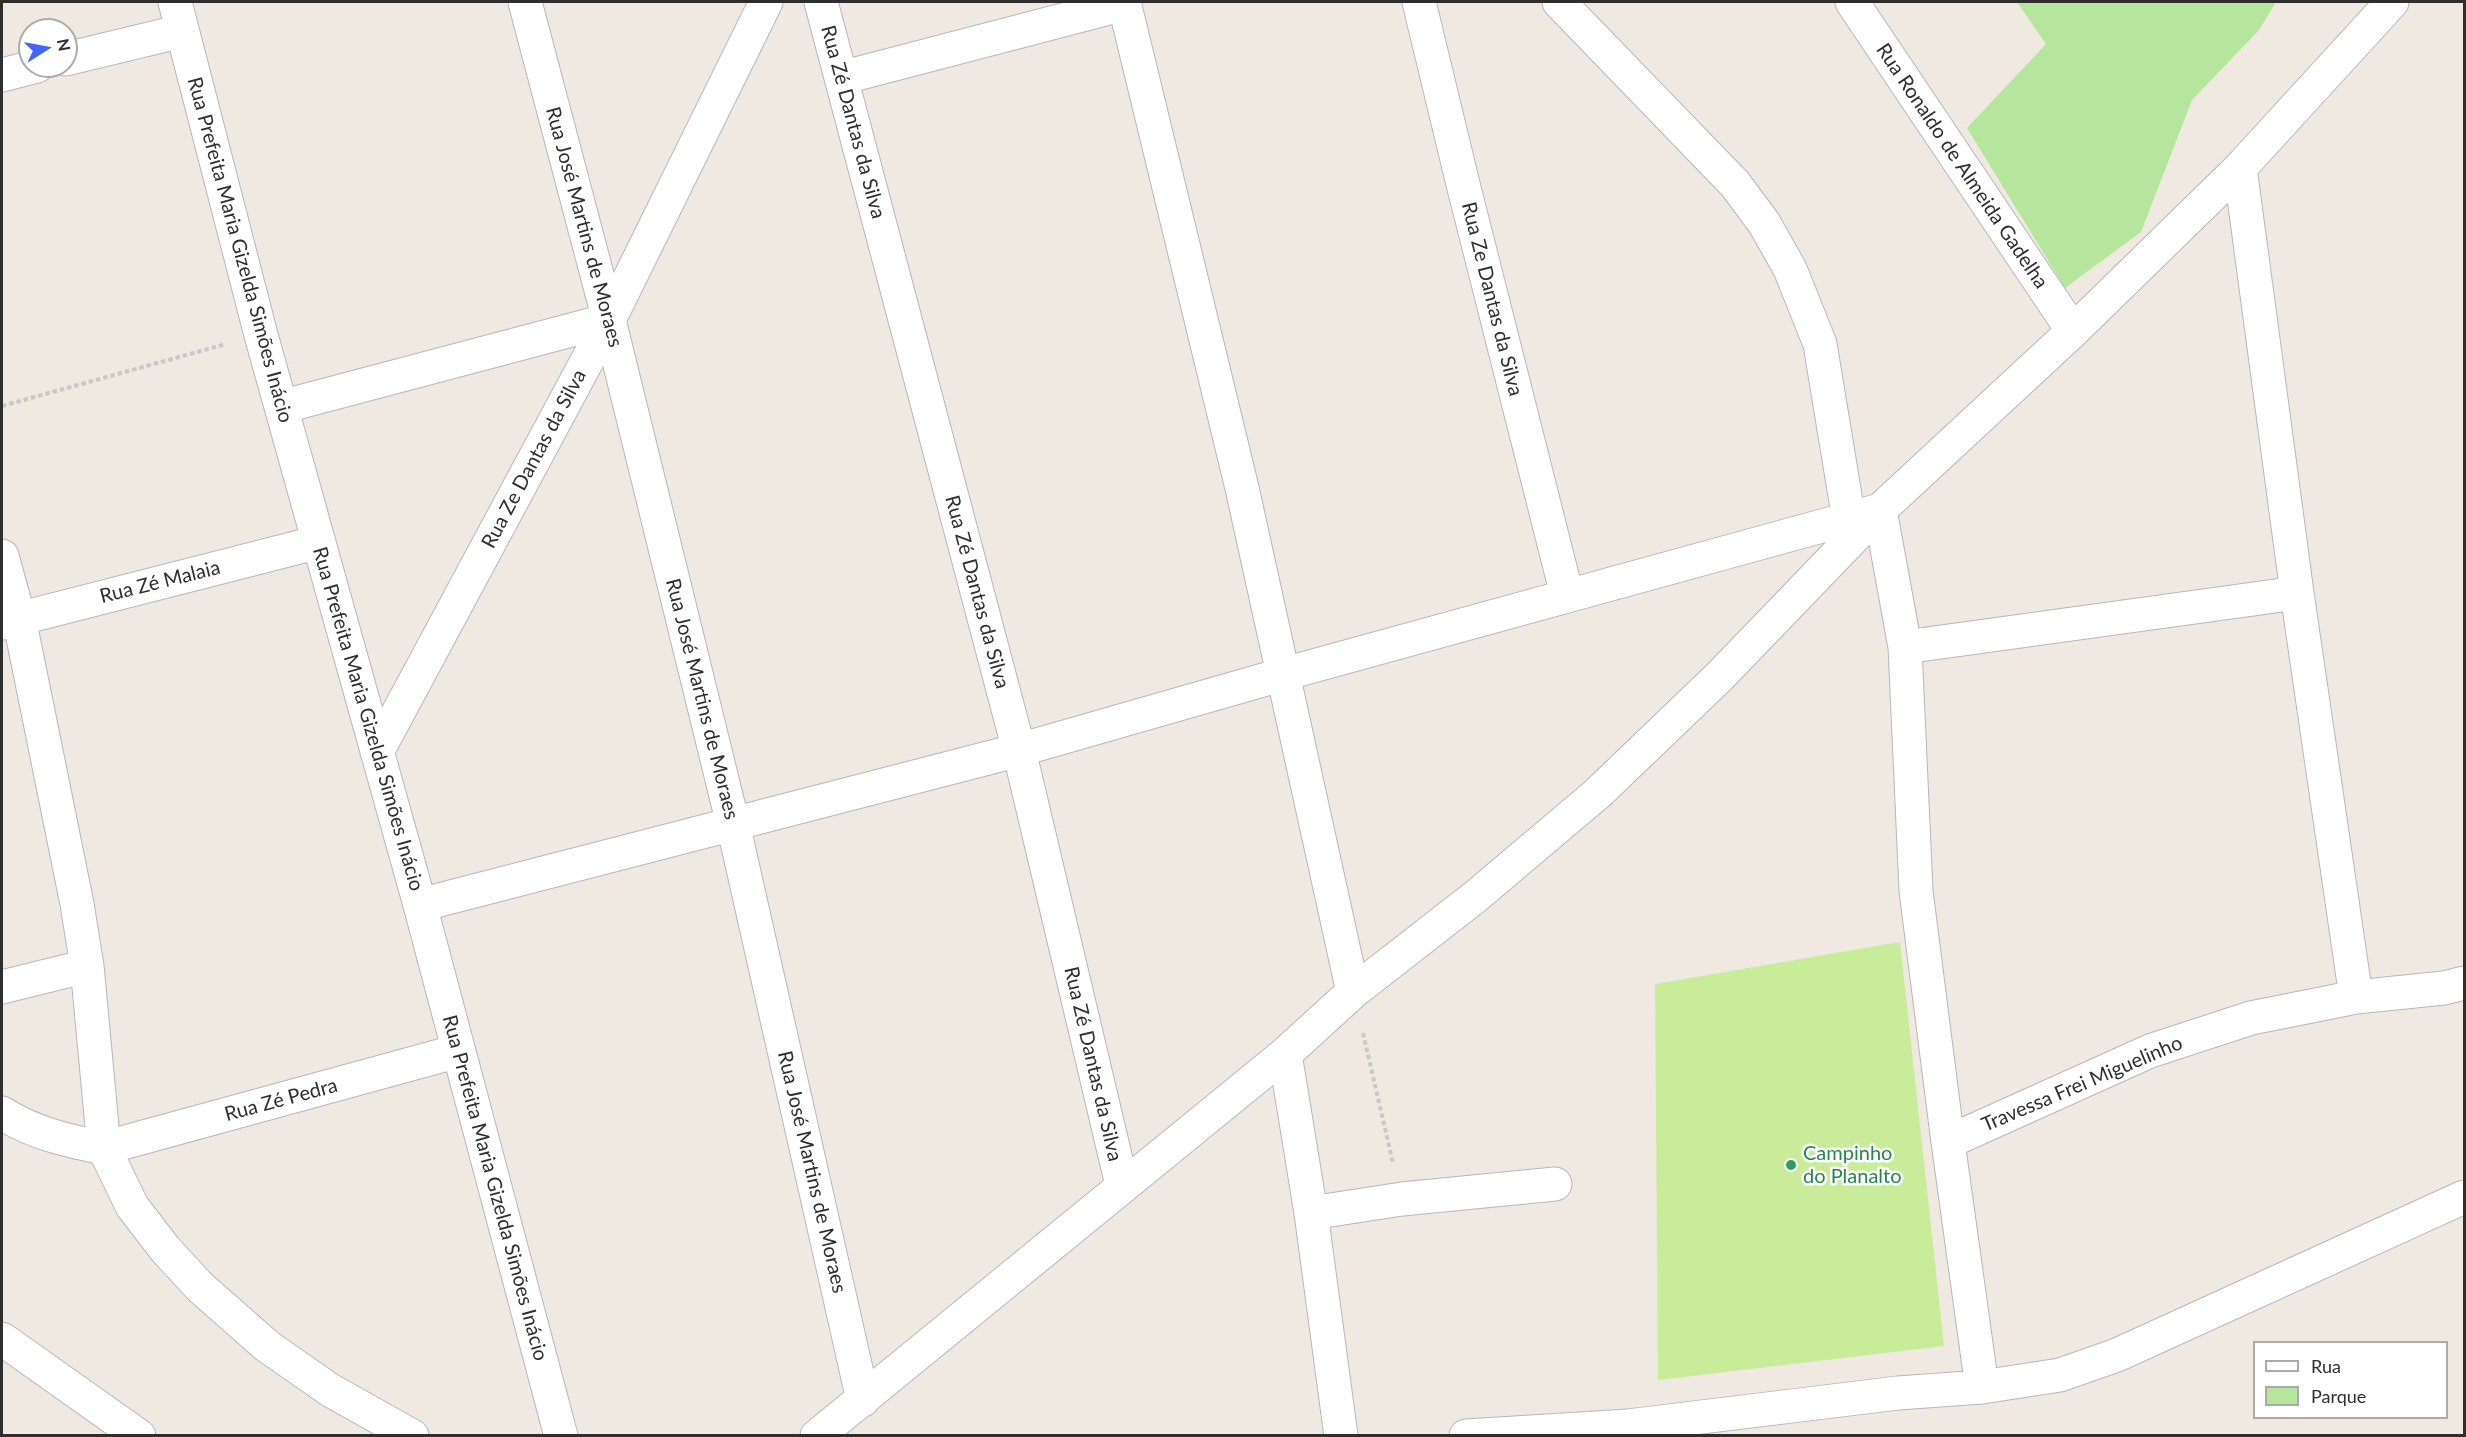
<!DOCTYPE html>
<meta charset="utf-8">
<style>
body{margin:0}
#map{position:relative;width:2466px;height:1437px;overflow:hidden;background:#efe9e1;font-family:Lato,sans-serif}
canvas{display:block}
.frame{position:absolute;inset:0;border:3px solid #2e2e2e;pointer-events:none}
.legend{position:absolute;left:2253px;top:1341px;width:195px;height:78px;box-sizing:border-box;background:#fff;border:2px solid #ababab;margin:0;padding:8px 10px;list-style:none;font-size:18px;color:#2e2e2e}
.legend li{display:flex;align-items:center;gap:12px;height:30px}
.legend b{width:30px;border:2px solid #ababab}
.north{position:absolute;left:18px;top:18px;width:60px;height:60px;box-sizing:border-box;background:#fff;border:2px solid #ababab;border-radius:50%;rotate:79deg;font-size:16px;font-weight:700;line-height:24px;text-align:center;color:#2e2e2e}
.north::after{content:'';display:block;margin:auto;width:21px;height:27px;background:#4264fb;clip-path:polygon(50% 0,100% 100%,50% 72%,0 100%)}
</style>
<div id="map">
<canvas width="2466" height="1437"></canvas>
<div class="frame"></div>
<ul class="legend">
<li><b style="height:8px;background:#fff"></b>Rua</li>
<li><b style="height:16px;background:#b6e59e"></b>Parque</li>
</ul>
<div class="north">N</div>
</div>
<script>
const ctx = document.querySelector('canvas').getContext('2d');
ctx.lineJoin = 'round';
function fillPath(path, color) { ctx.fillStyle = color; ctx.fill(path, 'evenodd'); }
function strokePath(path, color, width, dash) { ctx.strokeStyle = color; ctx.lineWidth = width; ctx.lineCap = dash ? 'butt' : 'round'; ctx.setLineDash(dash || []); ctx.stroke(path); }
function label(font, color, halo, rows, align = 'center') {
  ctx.font = font + ' Lato,sans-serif'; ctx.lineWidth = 5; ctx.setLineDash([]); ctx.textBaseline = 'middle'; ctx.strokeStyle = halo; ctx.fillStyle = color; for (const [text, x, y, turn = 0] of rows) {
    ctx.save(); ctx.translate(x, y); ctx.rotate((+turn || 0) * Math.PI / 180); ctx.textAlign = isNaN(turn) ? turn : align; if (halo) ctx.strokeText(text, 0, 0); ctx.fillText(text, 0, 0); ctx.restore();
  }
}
fillPath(new Path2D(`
 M2017,2H2276L2259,30L2192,100L2141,232L2065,288L1967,128L2046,44Z`), '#b6e59e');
fillPath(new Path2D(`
 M1900,942L1944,1346L1658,1380L1655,984Z`), '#c9ec9a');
const minor = new Path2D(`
 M175,2L261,335L420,905L561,1436
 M525,2L609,320L733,824L863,1400
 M821,2L1019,750L1122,1185
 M1124,2L1242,488L1353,992
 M1419,2L1463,184L1567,595
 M1559,2L1735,184L1764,223L1790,269L1820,344L1849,520
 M1852,2L2073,331
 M66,59L182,31
 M2,75L37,66
 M841,78L1124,4
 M2240,168L2297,593L2356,997
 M281,407L609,320
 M2,556L19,618L77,904L87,966L104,1148L132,1206L165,1249L200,1287L267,1346L330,1390L412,1436
 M2,623L319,542
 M1905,647L2297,593
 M377,752L609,320L766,2
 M420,905L1019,750L1284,674L1880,510L1905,647L1916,891L1948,1142L1982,1387
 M2,987L87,966
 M1285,1054L1311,1213L1341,1436
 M2,1113C33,1133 68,1141 104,1148L458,1051
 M1948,1142L2150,1051L2251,1018L2356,997L2444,988L2464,983
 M1311,1213L1402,1199L1555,1184
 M2,1339L139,1436
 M817,1436L1285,1054L1353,992L1475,897L1598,793L1720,676L1880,510L2073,331L2240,168L2392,2
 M1466,1436L1628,1426L1898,1393L1982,1387L2060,1375L2117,1355L2464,1197`);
strokePath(minor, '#b4b7c1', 35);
strokePath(new Path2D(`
 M2,406L226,344
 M1363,1033L1393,1163`), '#c9c9c9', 4, [4.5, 3]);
strokePath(minor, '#fff', 33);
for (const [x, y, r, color] of [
 [1791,1165,6,"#2e9e5b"]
]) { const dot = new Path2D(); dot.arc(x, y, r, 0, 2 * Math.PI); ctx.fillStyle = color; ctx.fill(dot); strokePath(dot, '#fff', 2); }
label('20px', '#2e2e2e', '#fff', [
 ["Rua Zé Dantas da Silva",853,122,75],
 ["Rua Ronaldo de Almeida Gadelha",1962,166,56],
 ["Rua José Martins de Moraes",584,227,75],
 ["Rua Prefeita Maria Gizelda Simões Inácio",240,250,75],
 ["Rua Ze Dantas da Silva",1492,299,76],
 ["Rua Ze Dantas da Silva",534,459,-62],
 ["Rua Zé Malaia",160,582,-14],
 ["Rua Zé Dantas da Silva",977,592,75],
 ["Rua José Martins de Moraes",702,699,76],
 ["Rua Prefeita Maria Gizelda Simões Inácio",368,719,74],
 ["Rua Zé Dantas da Silva",1093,1064,77],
 ["Travessa Frei Miguelinho",2082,1084,-23],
 ["Rua Zé Pedra",281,1100,-15],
 ["Rua José Martins de Moraes",812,1172,77],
 ["Rua Prefeita Maria Gizelda Simões Inácio",495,1188,75]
]);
label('20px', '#27864d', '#fff', [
 ["Campinho",1803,1154],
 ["do Planalto",1803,1177]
], 'left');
</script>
